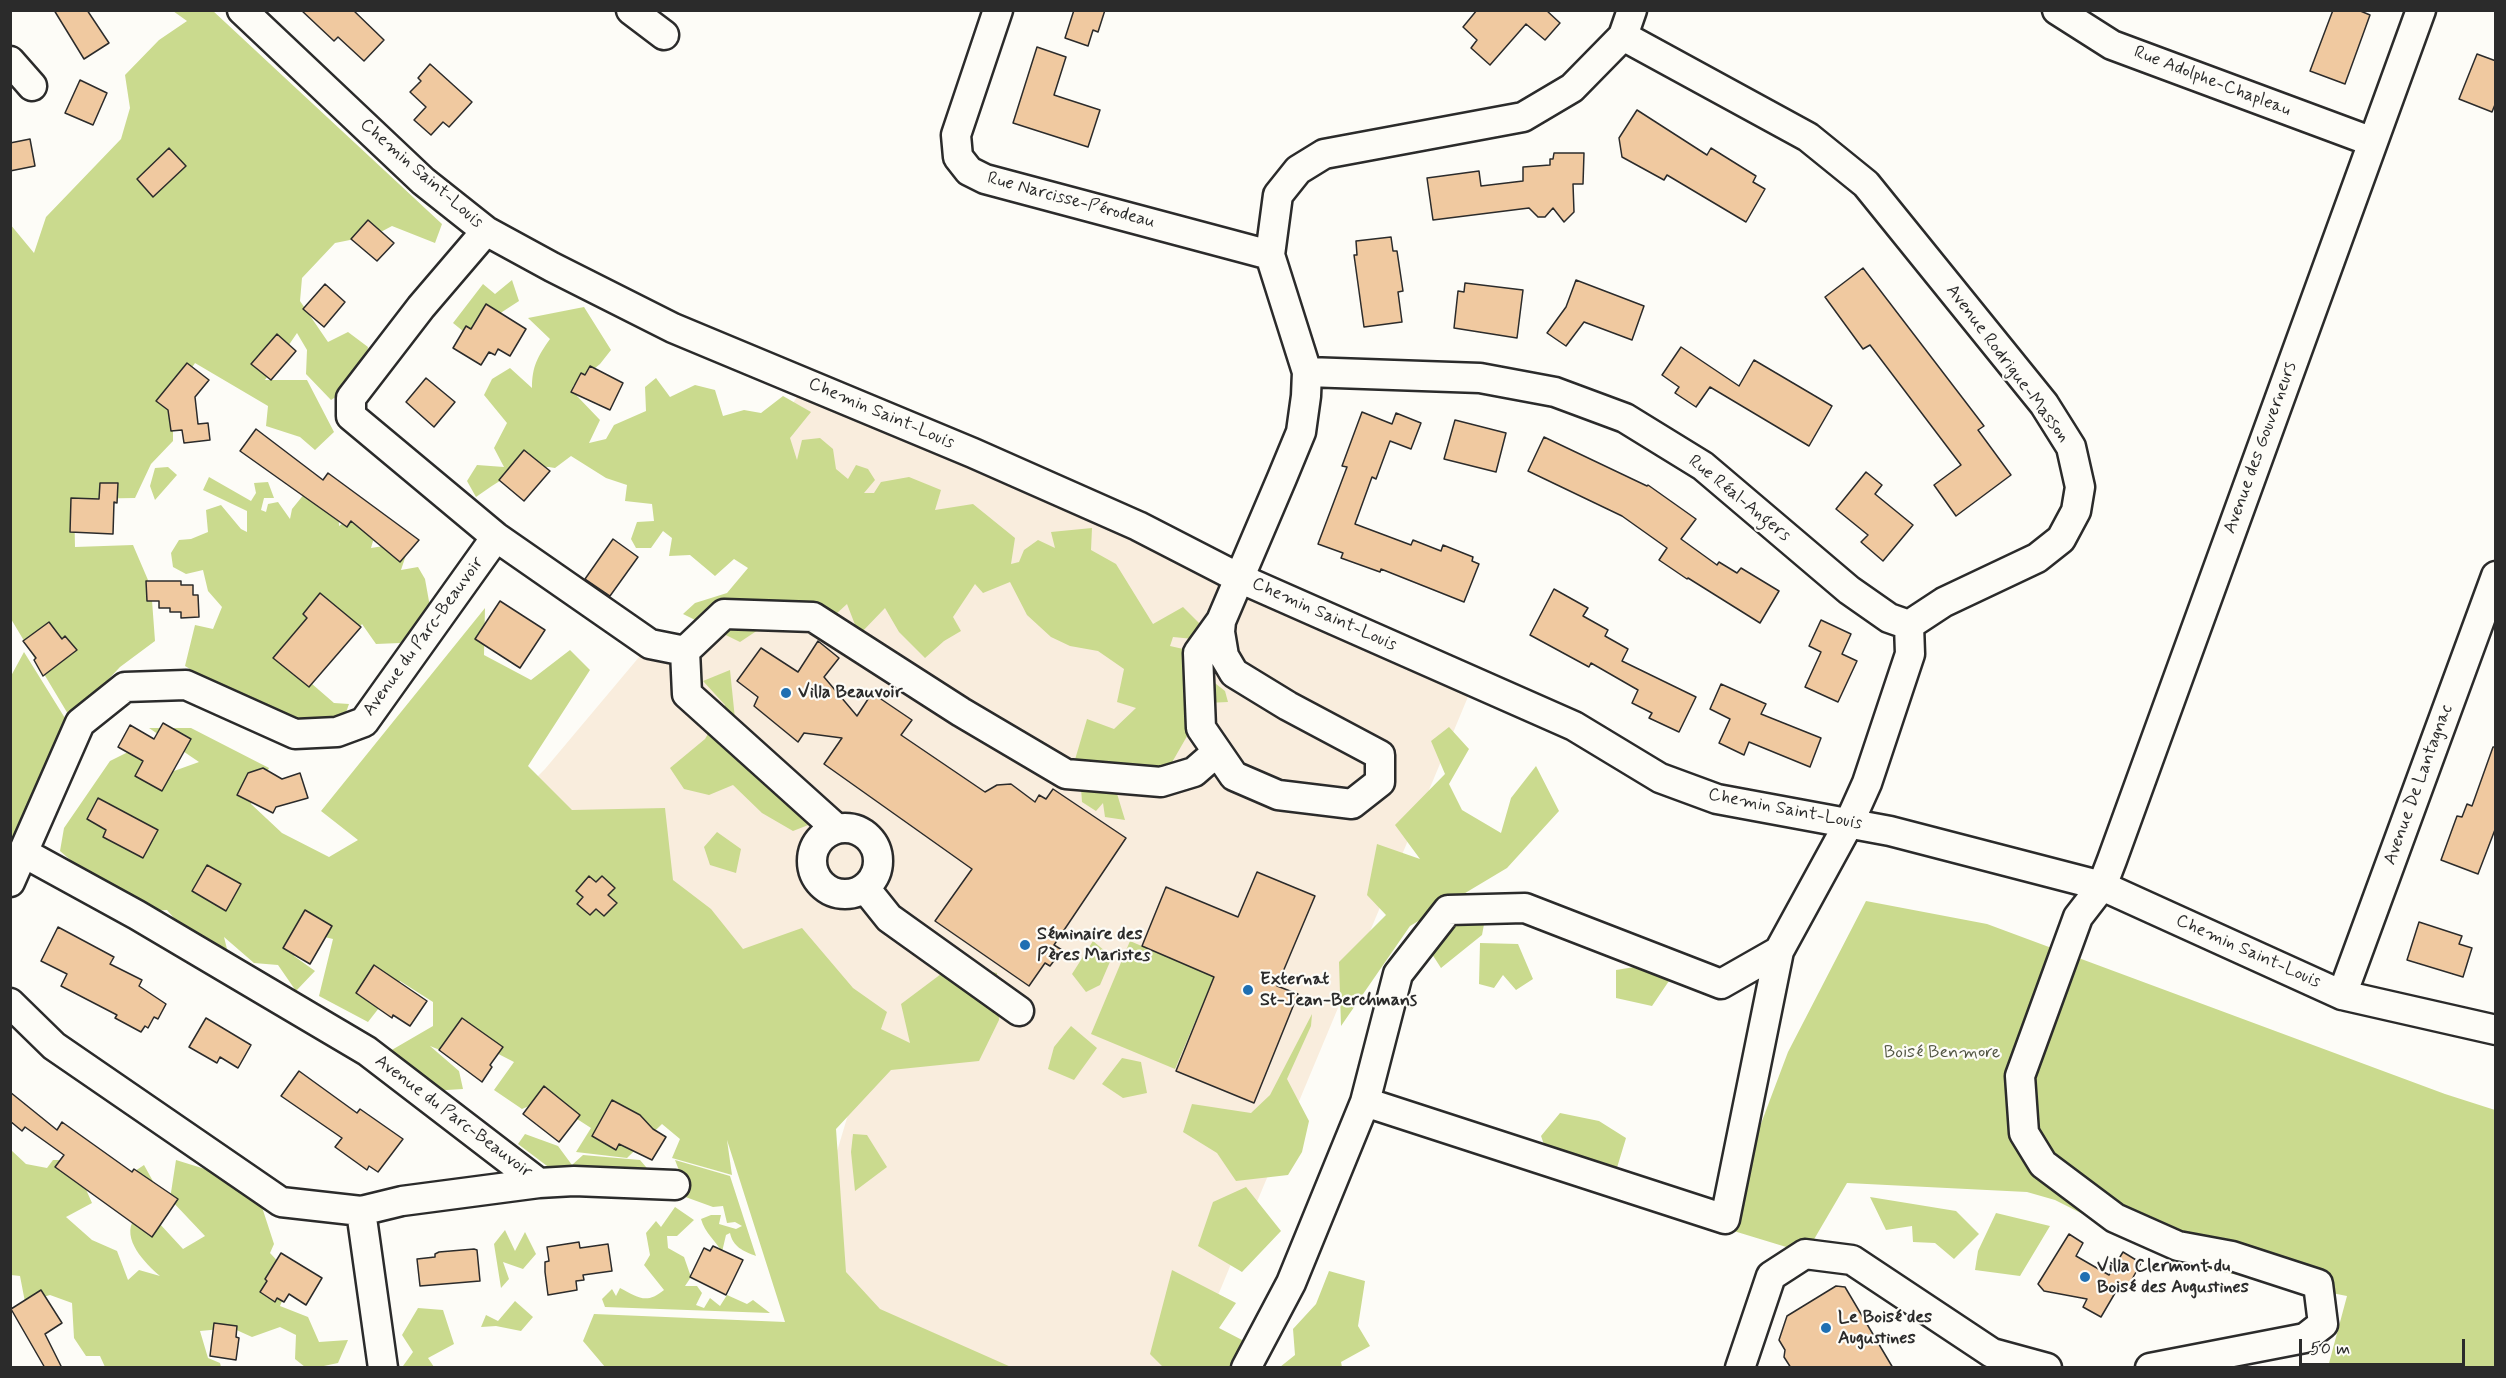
<!DOCTYPE html>
<meta charset="utf-8">
<style>
body{margin:0}
#map{position:relative;width:2506px;height:1378px;overflow:hidden;background:#fdfcf7;font-family:Mynerve,sans-serif}
canvas{display:block}
.frame{position:absolute;inset:0;border:12px solid #2b2b2b;pointer-events:none}
.scale{position:absolute;left:2299px;top:1339px;width:166px;height:27px;box-sizing:border-box;border:3px solid #2b2b2b;border-top:0;padding-left:8px;font-size:18px;line-height:21px;white-space:nowrap;color:#2b2b2b;-webkit-text-stroke:4px #fdfcf7;paint-order:stroke}
</style>
<div id="map">
<canvas width="2506" height="1378"></canvas>
<div class="frame"></div>
<div class="scale">50 m</div>
</div>
<script>
const ctx = document.querySelector('canvas').getContext('2d');
ctx.lineJoin = 'round';
function fillPath(path, color) { ctx.fillStyle = color; ctx.fill(path, 'evenodd'); }
function strokePath(path, color, width, dash) { ctx.strokeStyle = color; ctx.lineWidth = width; ctx.lineCap = dash ? 'butt' : 'round'; ctx.setLineDash(dash || []); ctx.stroke(path); }
function label(font, color, halo, rows, align = 'center') {
  ctx.font = font + ' Mynerve,sans-serif'; ctx.lineWidth = 4.5; ctx.setLineDash([]); ctx.textBaseline = 'middle'; ctx.strokeStyle = halo; ctx.fillStyle = color; for (const [text, x, y, turn = 0] of rows) {
    ctx.save(); ctx.translate(x, y); ctx.rotate((+turn || 0) * Math.PI / 180); ctx.textAlign = isNaN(turn) ? turn : align; if (halo) ctx.strokeText(text, 0, 0); ctx.fillText(text, 0, 0); ctx.restore();
  }
}
fillPath(new Path2D(`
 M806,383L1475,680L1188,1367H920L791,1305L856,1088L513,801L545,769L650,644L685,651L765,556L716,522Z`), '#f9eddd');
fillPath(new Path2D(`
 M212,10L442,224L435,243L392,226L375,235L335,243L302,278L300,301L328,342L348,332L368,347L363,379L331,400L306,374L307,350L297,333L265,380H307L334,432L315,450L300,437L266,426L268,406L195,363L173,396V441L151,464L135,498L74,499L75,547L133,545L151,587L155,641L120,667L71,719L11,619L10,224L34,253L46,217L121,139L130,108L125,75L159,40L187,21L173,11Z
 M512,280L519,301L502,312L474,340L453,323L483,284L495,294Z
 M584,307L611,350L600,364L573,386L577,396L600,420L589,443L606,439L614,425L646,411L645,387L656,378L670,397L695,385L715,390L723,416L744,410L761,413L783,396L811,412L790,438L797,460L802,440L820,438L833,449L836,469L848,479L856,465L868,469L875,480L864,493H874L881,482L909,477L941,490L935,510L973,504L1015,538L1011,564L1019,562L1024,550L1038,540L1055,548L1051,532L1092,528L1091,550L1116,564L1153,624L1183,607L1204,628V640L1173,637L1170,646L1205,654L1202,673L1225,691L1228,702L1206,703L1184,716L1190,731L1163,778L1074,763L1087,719L1114,729L1136,708L1117,702L1124,669L1098,651L1070,646L1051,637L1027,615L1010,582L983,593L975,584L953,617L961,631L944,641L925,658L899,632L885,608L859,635L847,604L836,614L811,624L764,626L740,642L683,614L695,603L727,593L748,568L734,559L715,576L690,555L669,556L672,538L663,531L651,548H636L631,539L637,522L654,521L652,504L625,501L627,485L606,478L571,456L555,468C523,462 501,480 476,497L467,481L477,465L504,467L494,448L507,423L484,395L492,379L510,368L532,388C532,366 538,356 550,339L528,318Z
 M168,467L177,475L155,500L150,486L155,468Z
 M209,477L251,501L256,493L254,483L268,482L274,498H264L261,510L266,512L268,504L278,502L290,519L292,509L314,482L338,504L339,526L359,513L375,534L371,548L390,545L406,555L401,570L418,567L425,579L432,618L400,643L376,644L362,624L351,638L304,677L334,703L349,704L340,729L290,724L260,711L185,666L195,625L213,629L222,607L208,591L203,570L186,574L173,567L171,553L179,540L191,539L208,532L206,510L221,505L241,529L247,532V511L203,490Z
 M485,608L484,655L531,680L570,650L590,670L528,766L572,810L665,808L673,880L711,909L743,949L802,928L853,988L887,1012L881,1029L910,1043L901,1004L953,965L997,973L999,1020L979,1061L891,1070L836,1129L846,1272L880,1309L1011,1367H605L583,1341L594,1314L785,1322L727,1140L732,1175L672,1158L680,1139L662,1124L627,1158L576,1152L591,1128L546,1099L522,1109L494,1090L514,1062L479,1044L472,1063L430,1046L459,1071L463,1089L431,1091L390,1051L433,1026V1002L400,981L368,1022L319,996L333,939L308,933L294,956L315,971L296,991L278,965L254,963L224,937L231,965L185,931L167,910L147,911L106,891L60,851L64,828L110,761L136,748L160,776L199,762L149,728H191L269,768L251,804L282,833L329,857L358,840L321,811Z
 M24,652L68,723L11,852V676Z
 M730,670L735,719L821,820L793,831L762,813L733,785L709,795L684,789L670,768L705,739L725,705L703,681Z
 M1449,727L1469,749L1449,784L1462,810L1501,833L1511,798L1536,766L1559,811L1507,868L1410,926L1341,1026L1339,962L1386,915L1367,895L1377,844L1420,859L1395,825L1445,774L1431,741Z
 M1115,787L1125,820L1105,817L1103,803L1096,811L1082,802L1081,788Z
 M717,832L741,849L736,873L710,865L704,847Z
 M1866,901L1987,924L2445,1094L2495,1110V1367H2328L2347,1296L2182,1264L2055,1200L2027,1192L1847,1183L1806,1253L1714,1225L1733,1198L1788,1052Z
 M1451,919H1485L1482,935L1441,968L1430,951Z
 M1093,941L1112,957L1100,985L1086,992L1072,974Z
 M1130,941L1214,977L1175,1069L1091,1034Z
 M1480,943L1518,944L1533,979L1516,990L1503,975L1494,988L1479,984Z
 M1647,965L1671,978L1652,1006L1616,998V970Z
 M1312,1014L1311,1026L1287,1079L1309,1121L1302,1152L1288,1175L1236,1181L1217,1153L1183,1132L1192,1104L1251,1113L1270,1095Z
 M1071,1026L1097,1048L1074,1080L1048,1069L1054,1047Z
 M1122,1058L1141,1062L1147,1093L1123,1098L1102,1084Z
 M1560,1113L1599,1121L1626,1138L1616,1171L1554,1173L1541,1136Z
 M525,1134L558,1146L572,1165L583,1155L640,1160L652,1174L555,1172L518,1144Z
 M853,1134L867,1135L887,1167L855,1191L851,1152Z
 M11,1150L26,1164L47,1168L53,1160H73L92,1203L66,1217L92,1240L117,1251L128,1280L139,1270L160,1276C145,1263 121,1239 134,1219L129,1175L144,1165L154,1183L159,1223L183,1249L205,1236L170,1199L176,1160L205,1169L227,1184L260,1201L274,1244L270,1253L285,1269V1294L280,1306L308,1317L319,1342L348,1340L338,1363L319,1367H305L295,1359L296,1335L280,1327L252,1337L232,1328L200,1331L208,1358L220,1363L221,1367H105L100,1356H86L74,1338L72,1303L50,1295L25,1302L20,1276L11,1275Z
 M675,1160L730,1176L756,1256C743,1251 733,1247 730,1233L726,1235L722,1252C715,1240 705,1233 701,1219L711,1215H721L719,1224L736,1229L742,1226L735,1222L727,1223L723,1206L713,1207L680,1195V1173Z
 M1246,1187L1281,1231L1242,1272L1198,1246L1213,1202Z
 M1870,1197L1956,1211L1979,1234L1954,1259L1935,1243L1913,1242L1912,1226L1886,1230Z
 M675,1207L694,1220L677,1236H667L668,1248L684,1257L691,1277L685,1286H697L702,1293L696,1305L704,1308L710,1298L720,1306L727,1295L747,1304L753,1300L770,1313L605,1307L602,1299L612,1289L616,1296L620,1288C638,1297 646,1305 664,1290L644,1265L650,1255L646,1233L656,1221L661,1227Z
 M1996,1213L2050,1226L2020,1276L1975,1270L1978,1251Z
 M505,1230L515,1251L525,1232L536,1254L523,1269L503,1262L509,1279L501,1288L494,1244Z
 M1172,1270L1236,1303L1219,1328L1244,1341L1238,1367H1163L1150,1354Z
 M1329,1271L1365,1281L1358,1326L1370,1346L1341,1362L1342,1367H1280L1295,1355L1293,1329L1316,1304Z
 M515,1301L533,1317L521,1331L496,1326L481,1327L486,1315L498,1321Z
 M418,1308L443,1310L454,1344L428,1358L434,1367L403,1366L413,1352L402,1335Z`), '#cada8e');
const building = new Path2D(`
 M54,10H87L109,43L84,59Z
 M301,10H353L384,40L364,61L338,37L334,41Z
 M1074,10H1105L1098,32L1093,30L1088,46L1065,38Z
 M1477,10H1546L1560,23L1545,40L1526,24L1490,65L1471,48L1477,40L1463,27Z
 M2333,10H2358L2370,15L2345,84L2310,71Z
 M1037,47L1066,57L1054,95L1100,110L1088,147L1013,123Z
 M2477,54L2496,61V102L2492,112L2459,99Z
 M430,64L472,102L449,127L443,122L431,135L414,120L426,107L410,92L421,81L418,78Z
 M80,80L107,93L93,125L65,113Z
 M1637,110L1707,155L1711,148L1756,176L1753,182L1765,189L1746,222L1667,175L1664,180L1622,157L1619,138Z
 M30,139L35,166L10,171V143Z
 M169,148L186,166L153,197L137,179Z
 M1554,153H1584L1583,184H1573L1574,212L1564,222L1553,208L1545,217H1538L1529,208L1433,220L1427,178L1479,171L1481,186L1523,181V167L1550,165V159H1553Z
 M368,220L394,243L377,261L351,239Z
 M1391,237L1393,251H1397L1403,291L1398,292L1402,322L1364,327L1354,255H1357L1356,241Z
 M1863,268L1984,426L1978,430L2011,475L1956,516L1934,485L1961,465L1870,345L1863,349L1825,297Z
 M1576,280L1644,306L1632,340L1584,322L1566,346L1547,333L1566,307Z
 M1465,283L1523,290L1517,338L1454,328L1458,291L1464,292Z
 M325,284L345,302L324,327L303,309Z
 M486,304L526,329L510,356L498,349L495,355L489,352L481,365L453,348L466,326L471,329Z
 M277,334L296,351L271,380L251,364Z
 M1681,347L1739,386L1754,360L1832,406L1809,446L1710,387L1696,407L1675,393L1679,387L1662,375Z
 M187,363L209,380L195,397L198,424L208,423L210,440L184,443L182,430L171,431L168,410L156,401Z
 M590,366L623,383L610,410L571,392L581,373L585,375Z
 M426,378L455,402L434,427L406,402Z
 M1362,412L1392,424L1396,413L1421,423L1411,449L1390,441L1376,479L1372,477L1355,524L1411,545L1413,540L1441,551L1443,545L1473,557L1472,561L1479,564L1464,602L1381,569L1380,572L1341,558L1343,553L1318,544L1347,467L1342,466Z
 M1455,420L1506,433L1496,472L1444,459Z
 M256,429L323,480L328,473L419,540L400,562L351,521L347,527L240,451Z
 M1544,437L1647,486L1648,485L1696,519L1681,539L1717,565L1719,562L1737,573L1741,568L1779,591L1760,623L1688,578L1687,579L1659,560L1667,548L1622,516L1528,471Z
 M524,450L550,471L524,501L499,480Z
 M1866,472L1882,485L1875,494L1913,525L1883,561L1861,542L1868,535L1836,509Z
 M100,483H118L117,503L114,502L113,534L70,532L71,498L99,499Z
 M613,539L638,557L610,596L585,579Z
 M146,581H181V585H193V595H198L199,617L181,618V612H170V608H159V601H147Z
 M1554,589L1588,608L1583,616L1608,630L1605,636L1628,649L1622,661L1696,697L1679,732L1649,718L1652,713L1632,703L1638,690L1591,663L1589,667L1530,635Z
 M320,593L361,627L309,687L273,658L307,618L303,614Z
 M500,601L545,630L520,668L475,639Z
 M1821,620L1851,634L1842,654L1857,661L1838,702L1805,687L1821,652L1809,646Z
 M49,622L62,639L65,636L77,650L43,676L34,660L36,658L23,641Z
 M818,641L839,658L824,677L857,716L872,693L912,720L901,735L985,792L997,785L1011,784L1035,802L1039,795L1046,799L1053,789L1126,838L1054,945L1062,950L1050,966L1045,963L1029,986L935,921L972,869L824,764L842,738L804,733L798,742L754,706L758,697L737,681L761,648L798,672Z
 M1721,684L1766,704L1761,714L1821,738L1810,767L1749,742L1744,755L1719,743L1730,719L1710,709Z
 M163,723L191,739L162,791L135,776L143,761L118,747L130,725L154,739Z
 M2493,747H2496V827L2478,874L2441,860L2457,816L2462,817L2467,804L2472,806Z
 M263,768L282,779L300,773L308,798L276,807L273,813L237,795L248,773Z
 M98,798L158,830L143,858L103,837L106,830L87,819Z
 M207,865L241,884L226,911L192,891Z
 M1257,872L1315,896L1277,986L1298,994L1254,1103L1176,1071L1214,977L1142,946L1166,887L1238,917Z
 M589,876L596,882L602,876L615,888L608,895L617,903L604,916L596,909L590,915L577,904L583,897L576,891Z
 M305,910L332,926L310,964L283,948Z
 M2419,922L2462,936L2459,944L2472,948L2463,977L2407,960Z
 M58,927L114,957L110,964L142,980L139,986L166,1004L158,1019L154,1017L148,1028L145,1026L141,1032L115,1018L117,1015L61,986L67,974L41,961Z
 M374,965L427,1001L410,1026L393,1015L392,1018L356,993Z
 M206,1018L251,1045L238,1068L220,1057L217,1063L189,1047Z
 M462,1018L503,1047L490,1065L492,1067L482,1082L439,1050Z
 M299,1071L357,1113L360,1109L403,1139L378,1172L369,1166L367,1170L335,1147L342,1138L281,1096Z
 M544,1086L580,1115L559,1142L523,1114Z
 M10,1092L57,1130L62,1122L132,1172L134,1169L178,1199L152,1237L55,1167L64,1155L25,1127L22,1131L10,1121Z
 M612,1100L640,1115L653,1129L666,1137L652,1160L619,1144L616,1150L592,1136Z
 M2069,1234L2083,1243L2076,1256L2109,1275L2123,1252L2141,1263L2125,1292L2118,1288L2101,1317L2083,1307L2087,1299L2044,1291L2038,1284Z
 M579,1242L580,1248L608,1244L612,1271L583,1275L584,1280L576,1281L577,1290L548,1295L545,1272V1262L549,1261L547,1247Z
 M713,1246L743,1260L726,1295L690,1277L704,1248L710,1251Z
 M474,1249L477,1250L480,1281L420,1286L417,1259L435,1257V1254L439,1252Z
 M281,1253L322,1278L306,1305L289,1294L284,1302L277,1298L275,1302L260,1292L267,1281L265,1279Z
 M1836,1286L1845,1287L1893,1368H1791L1784,1357L1785,1350L1779,1340L1787,1316Z
 M41,1290L62,1323L45,1334L62,1368H45L11,1309Z
 M214,1323L237,1326L236,1337L239,1338L236,1360L210,1356Z`);
fillPath(building, '#f0c9a0');
strokePath(building, '#2b2b2b', 1.5);
const minor = new Path2D(`
 M242,10L423,181L486,231L552,267L673,328L973,453L1138,526L1239,578L1574,726L1660,778L1717,799L1890,831L2102,886L2342,995L2496,1030
 M631,10L664,35
 M998,10L956,135L958,157L969,171L985,179L1270,255
 M2057,10L2112,45L2373,142
 M1623,36L1808,137L1866,184L2044,404L2071,447L2080,487L2076,511L2061,539L2037,558L1944,602L1909,625
 M10,61L32,86
 M486,231L421,307L351,398V416L496,537L650,644L685,651
 M1307,372L1480,378L1555,392L1625,418L1703,466L1849,590L1889,618L1909,625
 M1221,621L1220,632L1224,656L1234,673L1288,706L1380,755V782L1352,804L1278,795L1234,776L1201,728L1198,653L1221,621L1282,478L1301,432L1306,396L1307,372L1270,255L1278,195L1298,170L1324,154L1523,117L1572,88L1623,36L1632,10
 M685,651L724,614L813,617L961,712L1066,774L1161,782L1194,772L1217,752
 M685,651L687,694L837,829
 M812 861a33 33 0 1 1 66 0a33 33 0 1 1-66 0Z
 M24,853L137,915L367,1051L539,1183
 M10,882L80,723L125,687L186,685L295,734L337,732L364,722L496,537
 M865,888L889,918L1019,1011
 M2342,995L2496,576
 M10,1003L54,1046L281,1202L361,1211L402,1201L539,1183L574,1181L675,1185
 M1365,1102L1725,1219L1779,951L1849,823L1867,783L1910,654L1909,625
 M361,1211L383,1368
 M1246,1368L1291,1283L1365,1102L1398,974L1448,910L1525,908L1721,984L1779,951
 M1740,1368L1771,1276L1805,1254L1852,1260L1992,1353L2047,1368
 M2150,1368L2305,1338L2323,1324L2318,1284L2232,1256L2178,1246L2115,1218L2043,1164L2024,1133L2020,1076L2078,917L2102,886L2112,860L2421,10`);
strokePath(minor, '#2b2b2b', 33);
strokePath(minor, '#fdfcf7', 28);
for (const [x, y, r, color] of [
 [786,693,6,"#1f6fb2"],
 [1025,945,6,"#1f6fb2"],
 [1248,990,6,"#1f6fb2"],
 [2085,1277,6,"#1f6fb2"],
 [1826,1328,6,"#1f6fb2"]
]) { const dot = new Path2D(); dot.arc(x, y, r, 0, 2 * Math.PI); ctx.fillStyle = color; ctx.fill(dot); strokePath(dot, '#fdfcf7', 2); }
label('18px', '#2b2b2b', '#fdfcf7', [
 ["Rue Adolphe-Chapleau",2212,82,21],
 ["Chemin Saint-Louis",421,174,41],
 ["Rue Narcisse-Pérodeau",1071,201,15],
 ["Avenue Rodrigue-Masson",2007,364,53],
 ["Chemin Saint-Louis",881,414,23],
 ["Avenue des Gouverneurs",2261,448,-70],
 ["Rue Réal-Angers",1739,499,39],
 ["Chemin Saint-Louis",1324,615,24],
 ["Avenue du Parc-Beauvoir",424,637,-54],
 ["Avenue De Lantagnac",2419,785,-70],
 ["Chemin Saint-Louis",1785,810,11],
 ["Chemin Saint-Louis",2248,952,24],
 ["Avenue du Parc-Beauvoir",453,1117,37]
]);
label('bold 18px', '#2b2b2b', '#fdfcf7', [
 ["Villa Beauvoir",798,693],
 ["Séminaire des",1037,935],
 ["Pères Maristes",1037,956],
 ["Externat",1260,980],
 ["St-Jean-Berchmans",1260,1001],
 ["Villa Clermont du",2097,1267],
 ["Boisé des Augustines",2097,1288],
 ["Le Boisé des",1838,1318],
 ["Augustines",1838,1339]
], 'left');
label('18px', '#535744', '#fdfcf7', [
 ["Boisé Benmore",1942,1053]
]);
</script>
